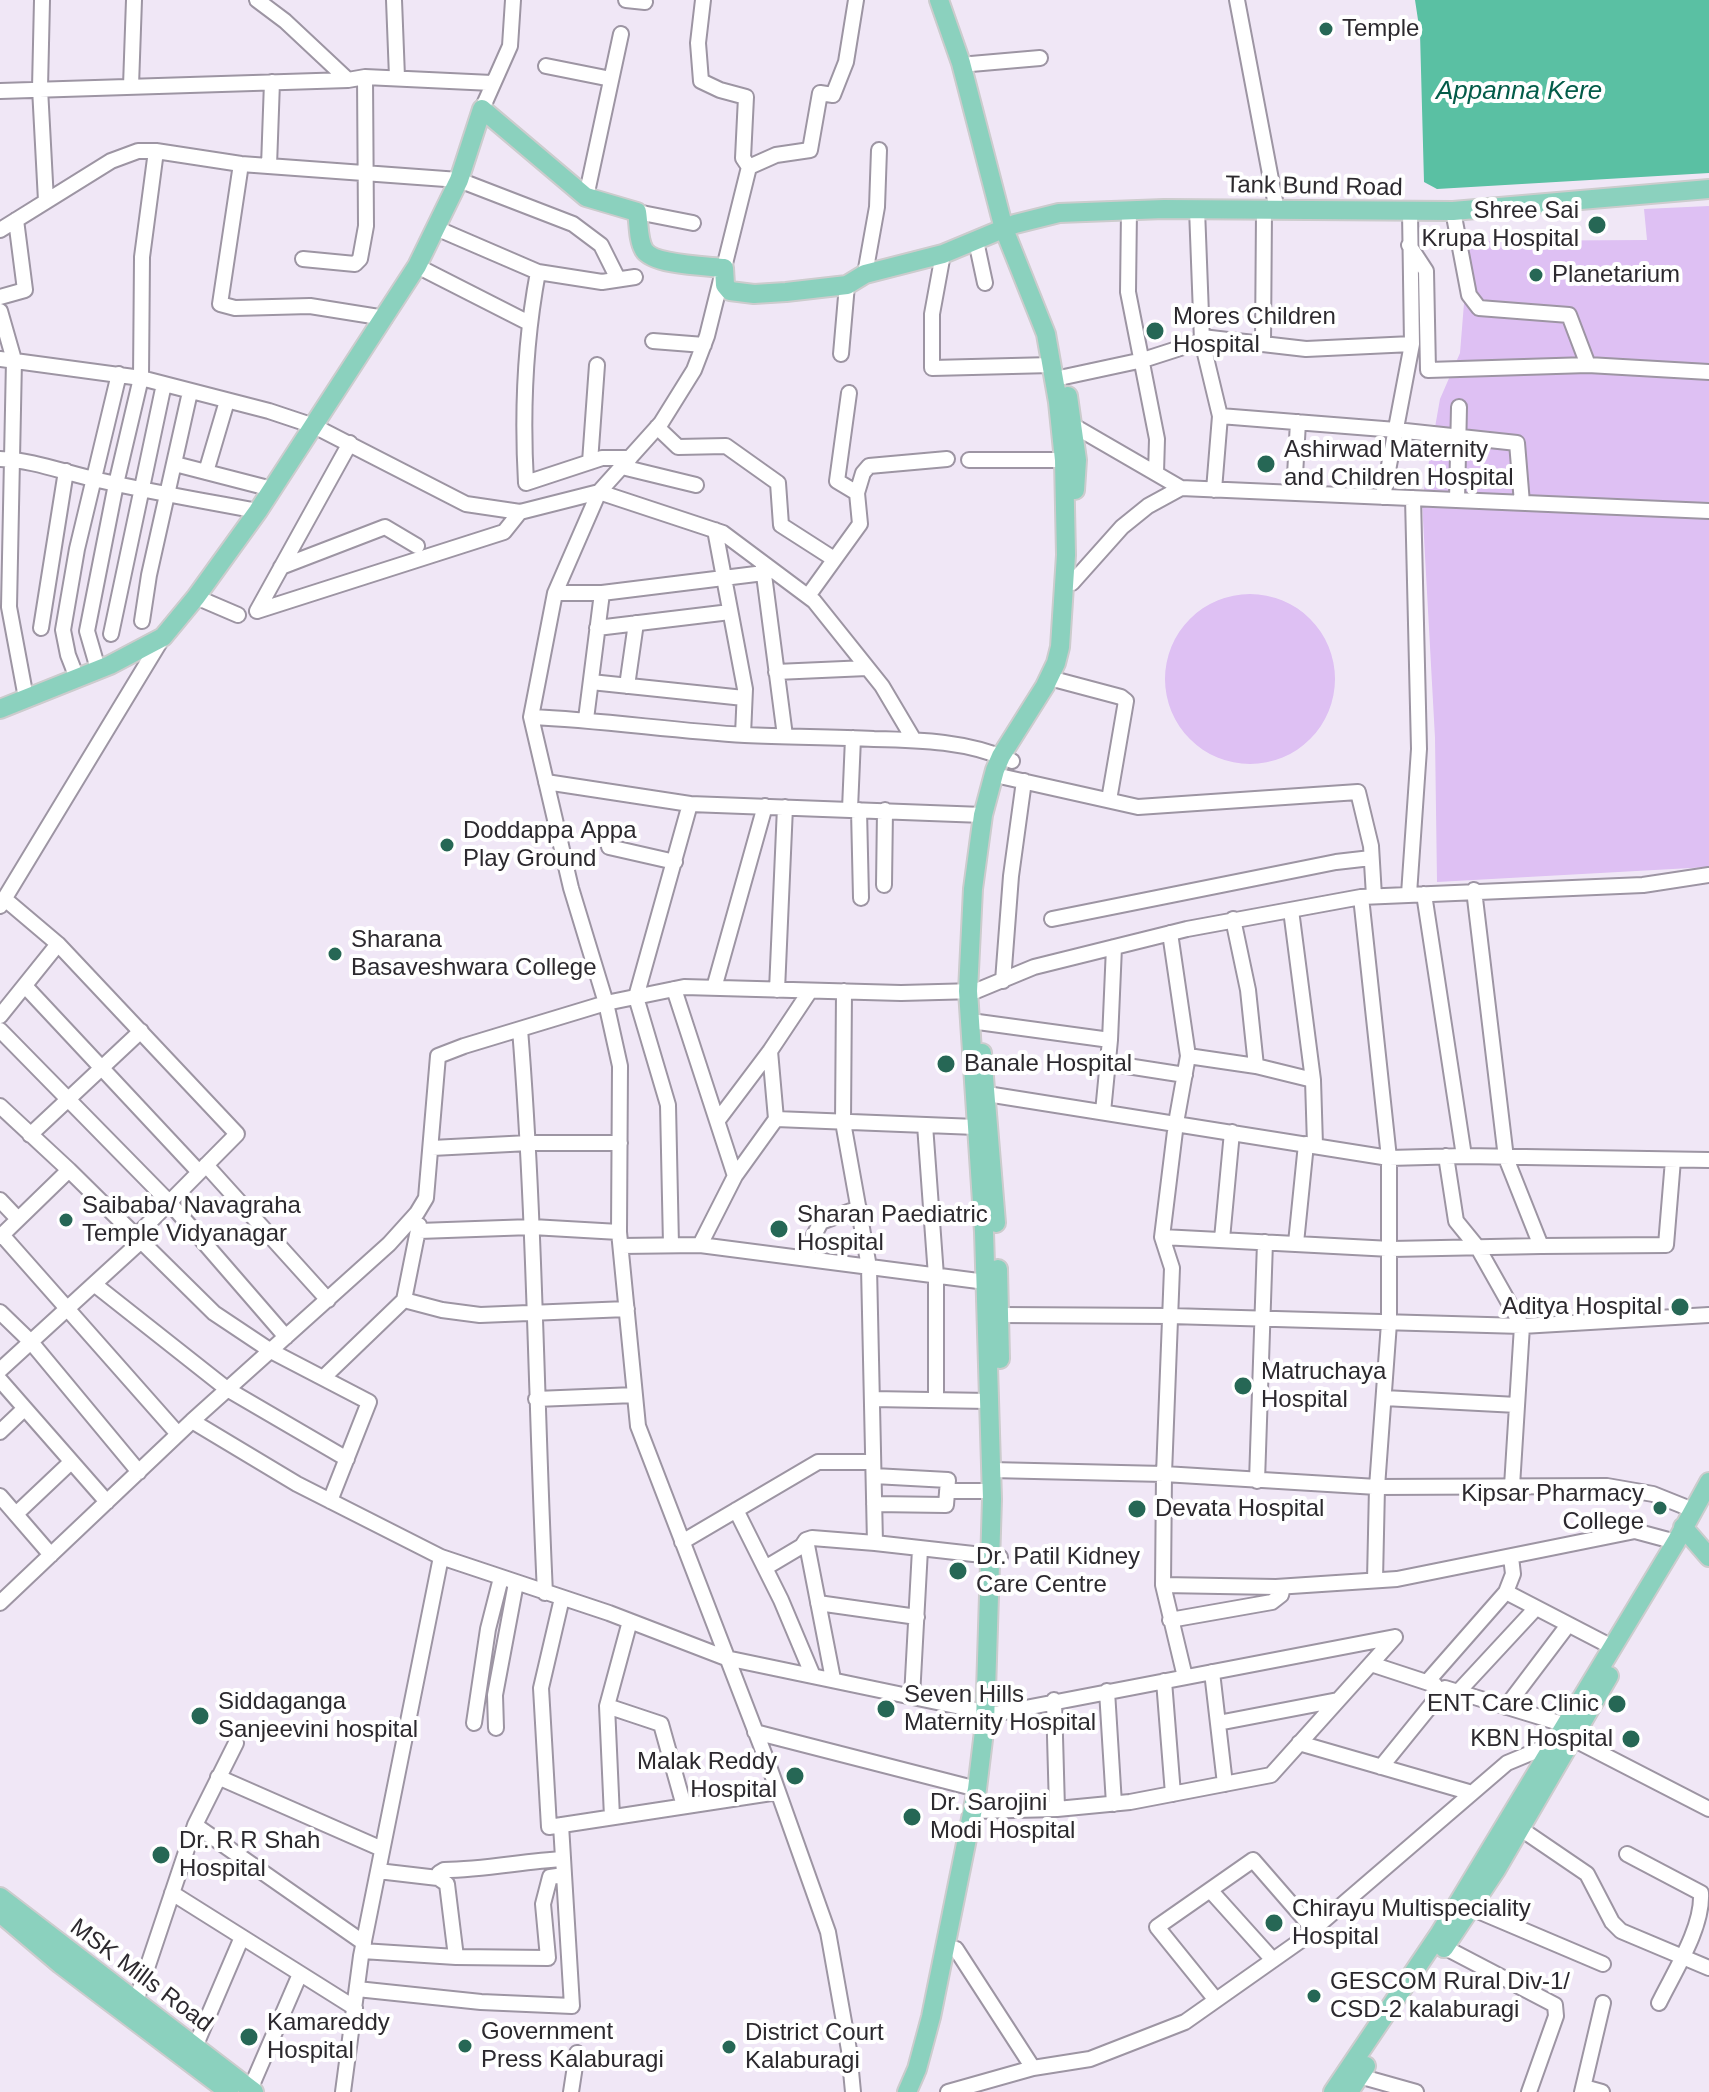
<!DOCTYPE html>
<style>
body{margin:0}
canvas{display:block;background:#f0e7f6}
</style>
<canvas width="1709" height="2092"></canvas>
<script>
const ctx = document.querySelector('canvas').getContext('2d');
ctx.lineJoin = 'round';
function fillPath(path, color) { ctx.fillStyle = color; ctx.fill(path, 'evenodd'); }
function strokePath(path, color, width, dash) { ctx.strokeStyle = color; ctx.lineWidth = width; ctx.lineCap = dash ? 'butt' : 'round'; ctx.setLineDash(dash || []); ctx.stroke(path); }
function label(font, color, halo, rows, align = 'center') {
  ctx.font = font + ' Arial,sans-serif'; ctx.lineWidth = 8; ctx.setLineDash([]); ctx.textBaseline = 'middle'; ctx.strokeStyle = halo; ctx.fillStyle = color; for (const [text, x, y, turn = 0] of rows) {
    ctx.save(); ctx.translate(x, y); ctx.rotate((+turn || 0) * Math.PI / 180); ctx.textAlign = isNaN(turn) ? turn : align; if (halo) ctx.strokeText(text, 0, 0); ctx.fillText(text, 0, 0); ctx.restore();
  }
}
fillPath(new Path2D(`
 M1709,206V867L1437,882L1435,738L1422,501L1440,399L1460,353L1469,241L1647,240L1644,209Z
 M1165 679a85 85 0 1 1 170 0a85 85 0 1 1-170 0Z`), '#dec0f3');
fillPath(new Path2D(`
 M1415,0H1709V173L1437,189L1424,182L1420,33Z`), '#5ac0a3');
const minor = new Path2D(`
 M42,0L40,88L46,201
 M257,0L285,21L348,80
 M394,0L397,77
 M626,0L645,2
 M703,0L698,43L701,81L720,90L746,97L743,158L749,167L707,336L694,370L661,423L599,492L555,593L531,717L571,888L606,1003L620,1066L619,1232L638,1426L770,1769L828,1932L849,2050L853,2092
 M1237,0L1277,211
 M971,64L1040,58
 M546,66L611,79
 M131,86L134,0
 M0,91L348,80L365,77L492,83
 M482,109L510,46L513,0
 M241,164L220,304L235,308L310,306L385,318
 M269,166L272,82
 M749,167L776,155L810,150L820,93L833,95L846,62L856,0
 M586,197L621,34
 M1197,209L1202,341L1220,416L1396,430L1517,443L1522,503
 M1129,210L1128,292L1157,439L1156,473
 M1453,211L1469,295L1479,308L1569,315L1588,365L1709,372
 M637,212L693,223
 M436,228L538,272C525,341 522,413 526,483L602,458H630
 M0,230L111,161L138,151H156L241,164L459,180L573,224L601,245L618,279
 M976,241L985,283
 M1409,245L1426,271L1428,370L1588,365
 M943,254L932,314V368L1052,365
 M303,259L355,264L360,259L366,226L365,77
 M417,266L529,323
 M538,272L602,282L635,277
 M865,274L877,207L879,150
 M0,297L25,290L16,220
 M0,311L14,360L9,607L26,698
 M1202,337L1306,349L1412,344
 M653,341L704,345
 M1263,344L1264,211
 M841,354L847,285
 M0,359L141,378L269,411L314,426L466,504L520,512L599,492L723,533L814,601L882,686L914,740
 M1064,377L1143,360L1202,341
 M657,427L678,447L726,446L778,483L781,525L834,559
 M0,459C34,460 65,473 98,480C151,492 204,501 258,511
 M969,460H1064
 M590,462L597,365
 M175,464L272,489
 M622,467L696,485
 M206,472L227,401
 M1181,488L1709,511
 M1214,490L1220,416
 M857,493L863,473L869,466L947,459
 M1294,493L1298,422
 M1383,497L1412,344L1410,212
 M1457,500L1459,407
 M715,530L745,689L743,735
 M281,567L385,527L417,546
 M763,567L785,736
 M1072,583L1122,527L1148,506L1181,488L1074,426
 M555,593H602L764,573
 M808,596L860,524L857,493L837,481L849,393
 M196,597L238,615
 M257,611L504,532L520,512
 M257,611L350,443
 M142,621L149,575L190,392
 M41,628L66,471
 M597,628L730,612
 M111,634L164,384
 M98,669L87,631L116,484L141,378L142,257L156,151
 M776,672L867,668
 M77,678L68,655L63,630L77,549L119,374
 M1057,680L1121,697L1126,701L1109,800
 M591,682L744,698
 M627,686L636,623
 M531,717C603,720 673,731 745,735C788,737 831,737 874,739C921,740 968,741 1012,761
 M586,719L602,593
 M1004,777L1138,807L1358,792L1371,846L1374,896
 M546,782L690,804
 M850,809L853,738
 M859,810L861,898
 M609,847L675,862
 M884,885L885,810
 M1474,890L1506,1158L1541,1246L1666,1245L1673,1160
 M1409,894L1419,749L1413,498
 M1424,894L1464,1156
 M1361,897L1389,1158V1323L1377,1487L1375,1580
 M6,900L58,944L237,1134L135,1237
 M0,906L163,637
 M1291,910L1313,1080L1315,1145
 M1052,919L1336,862L1371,858
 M1233,919L1248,990L1256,1066
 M1170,933L1188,1056L1176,1123L1162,1237L1172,1268L1164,1474L1163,1585L1185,1677
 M1003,981L1011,876L1024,781
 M25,986L199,1172
 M714,988L765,806
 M674,989L735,1176L776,1119L976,1127
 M777,990L785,807
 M844,991L843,1122L869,1267L875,1543L1000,1557
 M0,1016L58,944
 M978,1022L1110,1040
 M520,1029C535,1216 536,1405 545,1593
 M0,1030L169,1202L286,1337
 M770,1051L776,1119
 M1188,1056L1256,1066L1313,1080
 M1108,1063L1185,1075
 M987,1094L1389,1158L1464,1156L1709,1160
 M0,1106L69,1170L214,1313L271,1351L369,1402L330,1501
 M1103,1112L1110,1040L1114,947
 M718,1120L770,1051L810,991
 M925,1125L936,1276V1400
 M30,1135L141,1031
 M432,1148L529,1143H620
 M1446,1156L1456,1221L1478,1248L1522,1326L1512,1486
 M206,1165L328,1300
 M0,1200L18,1219
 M419,1231L532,1227L619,1232
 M2,1235L178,1434
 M0,1237L69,1170
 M1162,1237L1391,1249L1541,1246
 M1222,1239L1232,1132
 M1296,1243L1306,1144
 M671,1245L668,1105L636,997L690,804L983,815
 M700,1245L735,1176
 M621,1246L700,1245L986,1282
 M802,1258L821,1222L859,1208
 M94,1284L227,1389L347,1459
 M404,1300L442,1310L480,1315L627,1309
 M0,1312L31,1342L139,1472
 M1000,1315L1170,1316L1522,1326L1709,1315
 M0,1370L140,1242
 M324,1377L404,1300L419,1225
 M0,1380L107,1502
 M1384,1398L1517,1405
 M536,1399L635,1395
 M872,1399L989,1401
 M192,1421L297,1484L441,1557L609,1613L726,1658L994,1714L1395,1637
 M0,1432L23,1410
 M991,1470L1164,1474L1377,1487L1607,1486L1653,1494L1693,1510
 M874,1476L948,1480L946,1505L874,1504
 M1257,1481L1265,1242
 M947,1491H992
 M0,1496L51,1555
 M736,1510L781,1600L813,1676
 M16,1514L71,1462
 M682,1542L818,1462H873
 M765,1568L802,1546L806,1540
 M1163,1585L1276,1587L1397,1579L1635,1531L1676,1542
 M1506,1592L1612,1647
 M562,1598L541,1688L549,1827L778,1792
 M0,1603L192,1421L389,1244L417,1213L426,1198L438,1056L464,1046L606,1003L684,987L901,993L976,991L1034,967L1187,929L1361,897L1643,885L1709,875
 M818,1603L917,1617
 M1170,1620L1272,1602L1281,1595L1283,1587
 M1371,1664L1435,1685
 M1212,1672L1225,1784
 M833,1679L806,1540L812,1538L875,1543
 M1164,1681L1173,1794
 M1427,1682L1506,1592L1513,1574L1511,1557
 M1107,1691L1114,1804
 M1458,1692L1536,1608
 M912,1697L920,1549
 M1054,1700L1057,1809
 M607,1706L661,1724L684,1806
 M1506,1707L1568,1625
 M474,1723L488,1629L501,1578
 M1218,1723L1338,1700
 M496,1728L495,1695L516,1583
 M755,1732L977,1789
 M1573,1739L1709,1809
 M1299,1743L1472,1793
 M1381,1767L1445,1688L1566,1725
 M218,1777L382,1849
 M973,1811L1057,1809L1130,1802L1271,1775L1395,1637
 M612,1817L607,1706L630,1621
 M195,1825L364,1943
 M1521,1829L1587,1874L1612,1922L1621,1931L1709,1968
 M1627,1854L1701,1893C1703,1928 1674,1972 1659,2003
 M378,1871L438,1878L447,1884L456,1957
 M438,1878L439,1873L444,1870C485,1870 523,1861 563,1859
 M1210,1890L1273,1960
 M172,1893L355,2008
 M1471,1908L1603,1964
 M944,1947L956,1949L1033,2068
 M1444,1947L1555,2005L1556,2016L1529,2092
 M362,1951L456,1957L548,1958L543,1904L550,1877L564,1875
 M357,1989L481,2002L572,2006L561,1825
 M1216,2000L1157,1927L1253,1860L1313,1929
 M133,2010L195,1825L236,1743
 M195,2047L242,1937
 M1359,2076L1416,2092
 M1584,2087L1602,2092
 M249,2092L300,1974
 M343,2092L361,1956L441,1557
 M571,2092L577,2053
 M948,2092L1033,2068L1090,2059L1185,2022L1300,1941L1507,1763L1555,1743
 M1582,2092L1603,2003`);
const major = new Path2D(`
 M1068,396L1077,460L1075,490
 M0,709L110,665L163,637L196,597L258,511L417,266L459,180L482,109L586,197L637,212C639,224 638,240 644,250C653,265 707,266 724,268L725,285L730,291L754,294L786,292L847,285L865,274L943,254L1015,224L1059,213L1164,209L1453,211L1709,189
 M982,1053L996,1223
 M998,1269L1000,1359
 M1683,1527L1709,1557
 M0,1897L254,2092
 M0,1913L60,1964L229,2092
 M1444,1948L1496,1870L1609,1676
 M907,2092L917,2069L931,2017L977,1789L985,1723L992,1499L984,1232L968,991L973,889L983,815L995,770L1001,756L1045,686L1056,663L1060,647L1066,555L1064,460L1058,402L1046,334L1004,229L961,63L939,0
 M1333,2092L1440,1933L1676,1542L1709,1482
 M1349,2092L1366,2066`);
strokePath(minor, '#9d95a3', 18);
strokePath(major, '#cccccd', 22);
strokePath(minor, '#fff', 14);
strokePath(major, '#8bd1be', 18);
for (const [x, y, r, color] of [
 [1326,29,8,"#266755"],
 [1597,225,10,"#266755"],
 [1536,275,8,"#266755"],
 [1155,331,10,"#266755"],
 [1266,464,10,"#266755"],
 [447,845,8,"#266755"],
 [335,954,8,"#266755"],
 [946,1064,10,"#266755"],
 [66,1220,8,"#266755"],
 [779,1229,10,"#266755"],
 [1680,1307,10,"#266755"],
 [1243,1386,10,"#266755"],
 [1660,1508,8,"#266755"],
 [1137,1509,10,"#266755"],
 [958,1571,10,"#266755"],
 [1617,1704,10,"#266755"],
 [886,1709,10,"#266755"],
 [200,1716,10,"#266755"],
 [1631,1739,10,"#266755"],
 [795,1776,10,"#266755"],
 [912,1817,10,"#266755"],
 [161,1855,10,"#266755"],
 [1274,1923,10,"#266755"],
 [1314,1996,8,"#266755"],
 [249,2037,10,"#266755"],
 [465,2046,8,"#266755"],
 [729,2047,8,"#266755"]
]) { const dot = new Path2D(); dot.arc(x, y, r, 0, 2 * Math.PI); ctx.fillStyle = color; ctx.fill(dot); strokePath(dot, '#fff', 3); }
label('24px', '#2c292e', '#fff', [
 ["Temple",1342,29],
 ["Shree Sai",1579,211,"right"],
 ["Krupa Hospital",1579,239,"right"],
 ["Planetarium",1552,275],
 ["Mores Children",1173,317],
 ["Hospital",1173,345],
 ["Ashirwad Maternity",1284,450],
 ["and Children Hospital",1284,478],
 ["Doddappa Appa",463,831],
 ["Play Ground",463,859],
 ["Sharana",351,940],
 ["Basaveshwara College",351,968],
 ["Banale Hospital",964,1064],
 ["Saibaba/ Navagraha",82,1206],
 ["Temple Vidyanagar",82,1234],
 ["Sharan Paediatric",797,1215],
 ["Hospital",797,1243],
 ["Aditya Hospital",1662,1307,"right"],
 ["Matruchaya",1261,1372],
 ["Hospital",1261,1400],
 ["Kipsar Pharmacy",1644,1494,"right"],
 ["College",1644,1522,"right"],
 ["Devata Hospital",1155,1509],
 ["Dr. Patil Kidney",976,1557],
 ["Care Centre",976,1585],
 ["Seven Hills",904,1695],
 ["Maternity Hospital",904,1723],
 ["Siddaganga",218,1702],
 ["Sanjeevini hospital",218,1730],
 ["ENT Care Clinic",1599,1704,"right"],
 ["KBN Hospital",1613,1739,"right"],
 ["Malak Reddy",777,1762,"right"],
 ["Hospital",777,1790,"right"],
 ["Dr. Sarojini",930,1803],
 ["Modi Hospital",930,1831],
 ["Dr. R R Shah",179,1841],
 ["Hospital",179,1869],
 ["Chirayu Multispeciality",1292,1909],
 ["Hospital",1292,1937],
 ["GESCOM Rural Div-1/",1330,1982],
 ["CSD-2 kalaburagi",1330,2010],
 ["Kamareddy",267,2023],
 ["Hospital",267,2051],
 ["Government",481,2032],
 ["Press Kalaburagi",481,2060],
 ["District Court",745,2033],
 ["Kalaburagi",745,2061]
], 'left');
label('24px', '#2c292e', '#fff', [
 ["Tank Bund Road",1314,187,1],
 ["MSK Mills Road",141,1976,37]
]);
label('italic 26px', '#035c49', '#fff', [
 ["Appanna Kere",1519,92]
]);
</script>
